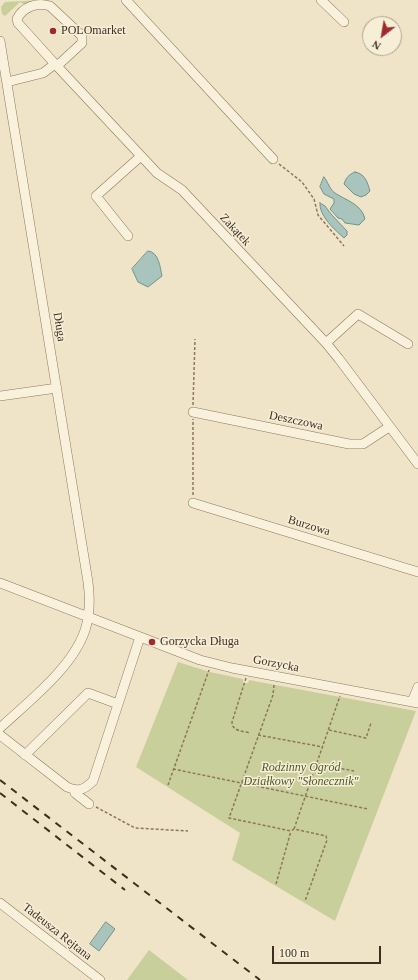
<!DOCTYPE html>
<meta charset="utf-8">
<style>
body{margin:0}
#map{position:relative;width:418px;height:980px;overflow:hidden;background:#f0e4c8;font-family:"Times New Roman",serif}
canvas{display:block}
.north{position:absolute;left:362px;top:16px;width:40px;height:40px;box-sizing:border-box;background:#f7eed8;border:1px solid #ada18e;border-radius:50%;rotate:211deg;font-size:11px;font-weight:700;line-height:16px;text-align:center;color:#3d2e20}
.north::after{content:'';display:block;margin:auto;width:14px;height:18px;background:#9e2a2b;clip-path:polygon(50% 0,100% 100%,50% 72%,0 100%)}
.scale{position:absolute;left:272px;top:946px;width:109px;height:18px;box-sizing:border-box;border:2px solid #3d2e20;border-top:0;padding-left:5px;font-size:12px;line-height:14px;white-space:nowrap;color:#3d2e20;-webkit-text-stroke:3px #f7eed8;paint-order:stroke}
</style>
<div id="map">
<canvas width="418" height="980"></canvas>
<div class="north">N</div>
<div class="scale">100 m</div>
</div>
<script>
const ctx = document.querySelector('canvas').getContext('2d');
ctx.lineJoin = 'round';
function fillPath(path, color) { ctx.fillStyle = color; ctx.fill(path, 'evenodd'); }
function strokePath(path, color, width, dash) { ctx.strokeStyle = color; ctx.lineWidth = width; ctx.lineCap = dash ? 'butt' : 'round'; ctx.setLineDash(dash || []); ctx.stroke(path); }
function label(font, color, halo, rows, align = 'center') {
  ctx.font = font + ' "Times New Roman",serif'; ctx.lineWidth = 3; ctx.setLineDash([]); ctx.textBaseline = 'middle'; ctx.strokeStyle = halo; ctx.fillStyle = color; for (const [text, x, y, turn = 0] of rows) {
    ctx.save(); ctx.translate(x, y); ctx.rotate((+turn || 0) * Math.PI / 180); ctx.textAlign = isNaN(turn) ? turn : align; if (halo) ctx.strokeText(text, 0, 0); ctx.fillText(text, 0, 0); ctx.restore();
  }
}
fillPath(new Path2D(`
 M43,0L30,2L25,5L20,2L5,16L2,14L1,7L5,2Z
 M178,662L210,672L243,679V683H248L249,680L416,711L335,921L232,860L240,833L136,767Z
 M149,950L188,980H127Z`), '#c9cf9b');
const water = new Path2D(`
 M355,172C365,174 367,181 370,191L366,195L361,197L354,194L344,184C346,178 348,175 355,172Z
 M324,177C328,182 330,190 335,193C345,200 362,204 365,219L359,225L345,223L342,219L338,218L330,209L334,203V199L324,194L320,187Z
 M320,203L325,206L331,214L347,231V235L344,238C335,230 319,216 320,203Z
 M148,251C159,252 160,267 162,276L148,287L138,282L132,269Z
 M106,922L115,929L99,951L90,944Z`);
fillPath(water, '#a9c4bc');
strokePath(water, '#6f938a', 1);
const minor = new Path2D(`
 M126,0L273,159
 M321,0L344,22
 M0,41L88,582C90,597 90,612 86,627C75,666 29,701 0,728
 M55,64L18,23L17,19C23,7 36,2 50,6L82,36V43L57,66
 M7,82L43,73L55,64L157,173L182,190L326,343L339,359L418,464
 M128,236L96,196L141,156
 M326,343L358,314L408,344
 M0,396L57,388
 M193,412L349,444H363L389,427
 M193,503L418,572
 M0,583L200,660L232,668L418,703
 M412,702L418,687
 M0,735L67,787C78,792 84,790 93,781L140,637
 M25,755L88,693L118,704
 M74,790L75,793L89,804
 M0,903L100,980`);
strokePath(minor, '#8d765c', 10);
strokePath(new Path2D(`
 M279,164L302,182L314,199L318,215L344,246
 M193,405L195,339
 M193,495V419
 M246,678L232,722C232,731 242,731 250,733
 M274,685L273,695L229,818L291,831L294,829L326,836L327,840L305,901
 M329,730L366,738L371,723
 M258,735L323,747
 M317,764L354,771
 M173,769L368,809
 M168,785L209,670
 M96,807L135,828L188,831
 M294,829L340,696
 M276,884L291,831`), '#8d765c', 1.5, [3, 2]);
strokePath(minor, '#faf1dc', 9);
strokePath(new Path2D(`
 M0,780L260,980
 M0,793L125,890`), '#3d2e20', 2, [7, 7]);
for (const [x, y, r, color] of [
 [53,31,4,"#9e2a2b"],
 [152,642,4,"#9e2a2b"]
]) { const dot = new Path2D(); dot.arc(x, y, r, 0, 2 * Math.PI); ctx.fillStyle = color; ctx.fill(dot); strokePath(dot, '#f7eed8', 1.5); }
label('12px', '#3d2e20', '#f7eed8', [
 ["POLOmarket",61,31],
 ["Gorzycka Długa",160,642]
], 'left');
label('12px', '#3d2e20', '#f7eed8', [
 ["Zakątek",235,230,47],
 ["Długa",59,327,81],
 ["Deszczowa",296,421,12],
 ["Burzowa",309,526,17],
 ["Gorzycka",276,664,11],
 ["Tadeusza Rejtana",57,932,38]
]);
label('italic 12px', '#4d5a26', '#f7eed8', [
 ["Rodzinny Ogród",301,768],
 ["Działkowy \"Słonecznik\"",301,782]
]);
</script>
